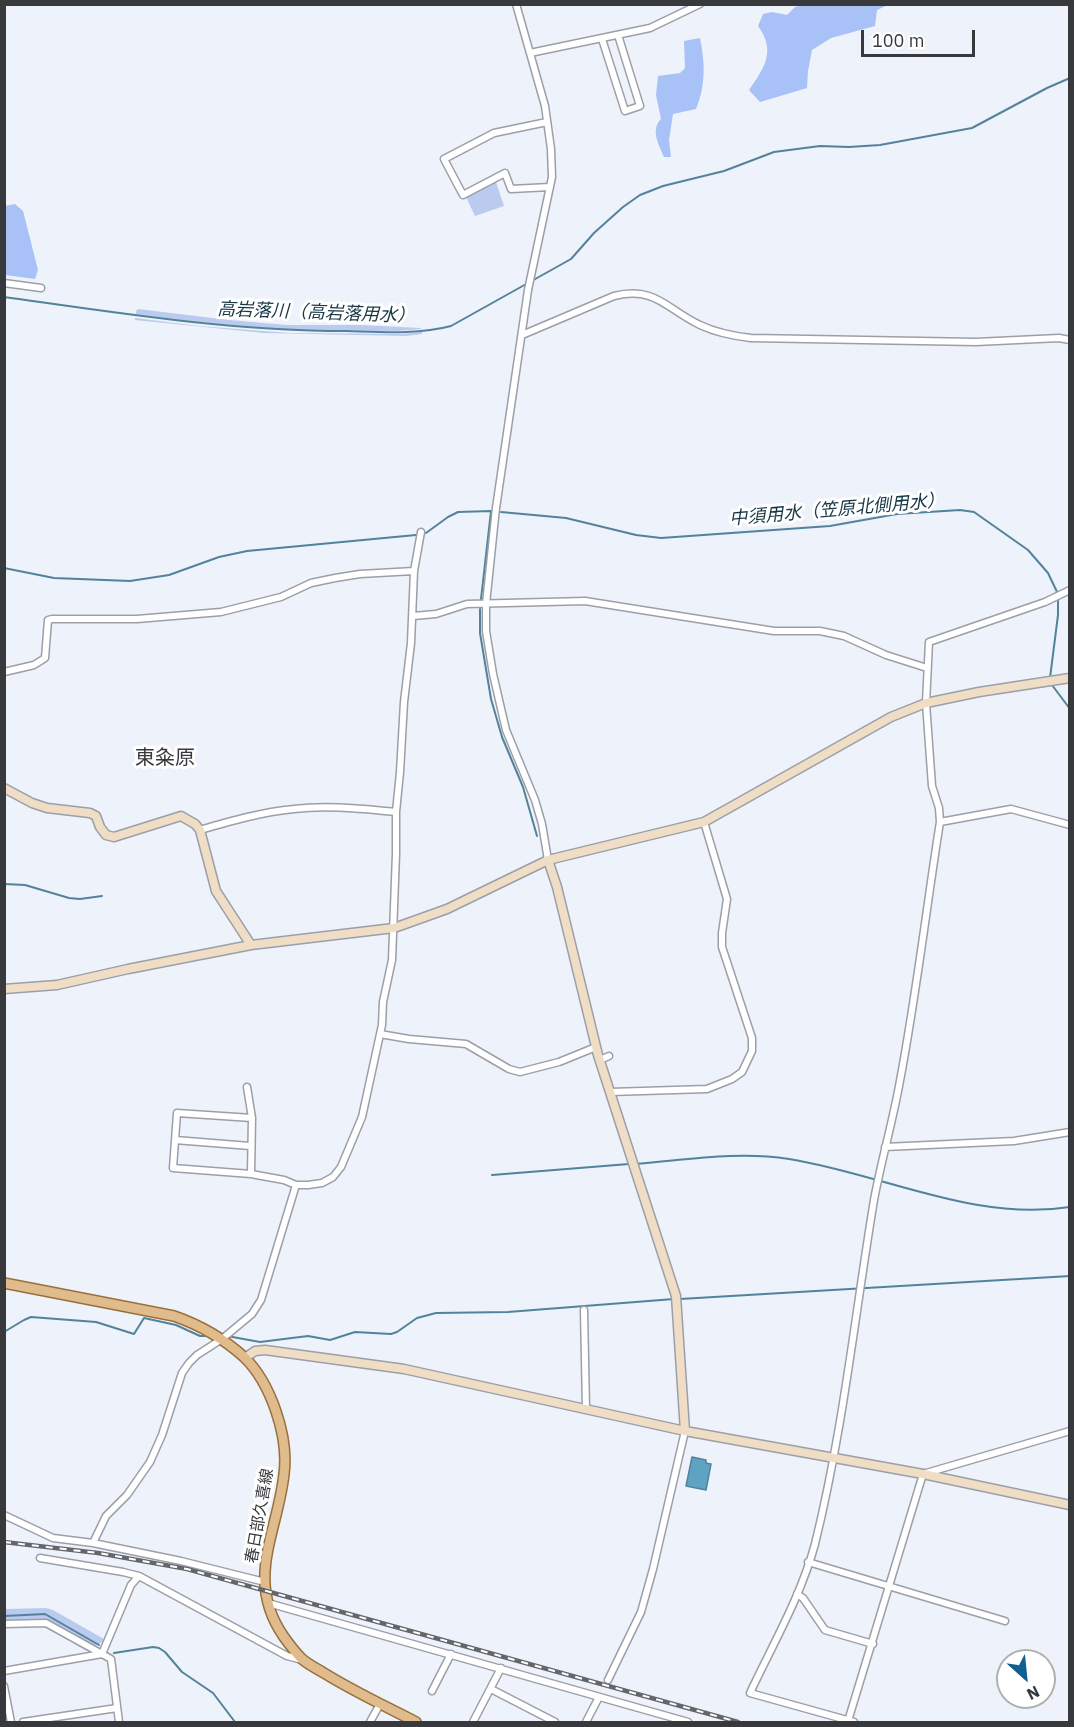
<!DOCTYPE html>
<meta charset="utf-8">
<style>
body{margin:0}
#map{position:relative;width:1074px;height:1727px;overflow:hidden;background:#eef2fa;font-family:"IBM Plex Sans",sans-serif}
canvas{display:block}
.frame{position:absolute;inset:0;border:6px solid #37393c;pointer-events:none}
.north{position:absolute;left:996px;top:1649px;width:60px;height:60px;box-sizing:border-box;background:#fff;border:2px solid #afb0b1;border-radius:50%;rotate:153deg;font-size:16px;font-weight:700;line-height:24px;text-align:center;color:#37393c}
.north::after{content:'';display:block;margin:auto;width:21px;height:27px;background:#0f6092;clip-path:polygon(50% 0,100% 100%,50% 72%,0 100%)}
.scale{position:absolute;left:861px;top:30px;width:114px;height:27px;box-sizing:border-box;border:3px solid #37393c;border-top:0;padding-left:8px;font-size:18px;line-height:21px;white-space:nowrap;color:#37393c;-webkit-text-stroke:4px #fff;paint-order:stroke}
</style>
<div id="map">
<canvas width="1074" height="1727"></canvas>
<div class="frame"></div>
<div class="north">N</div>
<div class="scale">100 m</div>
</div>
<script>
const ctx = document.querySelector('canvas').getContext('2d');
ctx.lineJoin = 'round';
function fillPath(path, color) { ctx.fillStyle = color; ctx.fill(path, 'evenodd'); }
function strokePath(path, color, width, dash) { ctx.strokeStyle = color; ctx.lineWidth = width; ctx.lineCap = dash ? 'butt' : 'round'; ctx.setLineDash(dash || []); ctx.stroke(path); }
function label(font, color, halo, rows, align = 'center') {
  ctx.font = font + ' "IBM Plex Sans","Noto Sans JP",sans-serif'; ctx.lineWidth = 6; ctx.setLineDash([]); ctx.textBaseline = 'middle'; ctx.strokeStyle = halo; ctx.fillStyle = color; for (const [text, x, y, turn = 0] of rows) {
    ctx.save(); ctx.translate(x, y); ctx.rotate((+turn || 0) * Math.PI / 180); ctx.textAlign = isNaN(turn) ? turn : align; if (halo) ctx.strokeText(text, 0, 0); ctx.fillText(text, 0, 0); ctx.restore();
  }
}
fillPath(new Path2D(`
 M495,179L504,206L475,216L465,195Z
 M138,309L229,320L287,325H361L421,328V329L397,331L291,330L188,321L136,314V311Z
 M135,318L199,326L289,333L402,334L422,332V334L406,336L264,333L135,320Z
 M46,1608L53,1610L104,1639L101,1643L93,1647L47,1621H5L4,1609Z`), '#bacbef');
fillPath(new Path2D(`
 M868,5H888L877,10L875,26L831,38L812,50L808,71L807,88L760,102L749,90C765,67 776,51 758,26L763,14L772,12L787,15L795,7L804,5Z
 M700,38C705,63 706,85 696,109L673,114L669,140L671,157H664C659,145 650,130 661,119L656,95L658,76L680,73L685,68L684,41Z
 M15,204L23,211L38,270L35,279L5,275V206Z`), '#a8c1f7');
const water = new Path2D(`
 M692,1457L706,1460V1463L711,1464L706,1490L686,1486Z`);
fillPath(water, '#5fa3c2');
strokePath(water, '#53839a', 1.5);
strokePath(new Path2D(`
 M4,297C118,313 231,331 346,331C381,332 417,335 451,326L571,259L594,233L623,207L640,195L663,186L724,171L774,152L820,146L849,147L880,145L972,128L1047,88L1070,78
 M501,512L566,518L636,535L661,538L830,526L897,514L960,510L974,512L1028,550L1048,573L1058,594V615L1050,678
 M426,533L448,517L458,512L491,511L481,599
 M4,568L54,578L130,581L169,575L219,557L247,551L416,535
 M480,609V633L491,699L502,737L523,787L537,836
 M1052,685L1070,709
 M4,884L25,885L69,898L80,899L102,896
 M635,1164C686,1160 738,1151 789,1159C883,1174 973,1222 1070,1207
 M492,1175L629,1164
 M680,1299L1070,1276
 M4,1332L24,1320L31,1317L96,1322L134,1334L144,1318L176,1325L200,1336H209
 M227,1336L260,1342L308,1336L330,1340L355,1332L391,1334L397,1332L417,1318L436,1313L508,1312L674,1299
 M4,1616L45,1614L99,1645
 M114,1653L153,1647L159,1648L165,1652L182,1672L213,1693L235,1722`), '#53839a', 2);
const street = new Path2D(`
 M516,4L545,106L551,149L552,177L528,290L496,508L486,604V631L493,674L506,730L535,800L542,824L548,860
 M602,39L625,111L640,106L618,35
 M530,53L650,28L700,4
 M547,122L494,133L444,159L463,195L505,173L511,189L550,187
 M4,283L41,288
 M522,335L614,296C656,286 666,309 700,325C717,333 733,336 751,338L976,342L1059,338L1070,340
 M413,616L436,614L467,604L585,601L774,631H820L844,636L886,655L927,668
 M4,672L34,665L45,658L48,620L52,619H137L221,612L281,597L311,583L335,578L360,574L414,571
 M940,822L1011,809L1070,825
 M200,830C231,821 262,812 294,809C328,805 362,809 396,812
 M380,1034L409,1039L466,1044L509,1069L520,1072L559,1062L596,1047
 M600,1060L609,1056
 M247,1087L252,1118L251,1174L284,1180L296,1185
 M610,1092L707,1089L732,1079L742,1072L752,1051V1038L722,947V933L727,899L704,822
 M175,1140L250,1146
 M885,1147L1014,1141L1070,1132
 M251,1174L173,1168L177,1113L252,1118
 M584,1310L586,1409
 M4,1515L53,1538L93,1543L181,1561L265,1582
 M93,1543L106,1516L127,1495L150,1462L162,1435L182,1373L189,1363L197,1355L222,1339L252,1314L261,1300L296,1185H308L322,1183L333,1177L341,1167L362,1117L382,1025L383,1002L392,960L396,854V812L400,772L404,702L411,643L414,571L421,532
 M40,1558L123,1572L139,1576
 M808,1562L1005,1621
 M797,1594L803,1598L825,1630L873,1644
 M268,1603L688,1722
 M4,1624L46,1623L111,1659L119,1722
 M4,1671L102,1654L131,1585L139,1576L287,1656L302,1660
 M608,1680L641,1612L653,1569L685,1431
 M4,1686L11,1722
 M491,1689L555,1722
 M432,1691L451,1654
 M848,1721L923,1474L1070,1431
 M23,1722L117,1708
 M370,1722L380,1704
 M473,1722L501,1668
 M586,1722L599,1697
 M854,1722L750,1693C773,1644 801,1596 815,1544C843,1431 855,1314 874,1200C881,1162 892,1124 899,1086C916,998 926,910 940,822L939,808L932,786L926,703L929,642L1045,602L1070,590`);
const secondary = new Path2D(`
 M4,788L32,803L47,808L90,813L96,816L100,827L106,835L114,837L181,816L195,824L200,830L216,891L251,945
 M548,860L557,887L598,1055L676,1296L685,1431
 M4,989L57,985L128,969L251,945L394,928L447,909L548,860L704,822L891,717L926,703L979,692L1070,678
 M245,1358L255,1351L265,1350L404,1369L685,1431L923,1474L1070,1505`);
const primary = new Path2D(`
 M4,1283L174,1316C200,1325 223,1338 244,1357C271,1383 289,1437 284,1474C278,1532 244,1580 284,1637C289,1644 295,1652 301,1658C307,1664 316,1668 324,1673C353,1691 385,1706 416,1722`);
strokePath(street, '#9b9fa7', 9);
strokePath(secondary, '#9b9fa7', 11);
strokePath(primary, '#97703e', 12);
strokePath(street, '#fff', 6);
strokePath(secondary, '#efddc5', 8);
strokePath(primary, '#e0bb8c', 9);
const rail = new Path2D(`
 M4,1542L98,1553L187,1569L738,1722`);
strokePath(rail, '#63666a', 4.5);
strokePath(rail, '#fff', 2, [7]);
label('16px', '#37393c', '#fff', [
 ["春日部久喜線",260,1516,-80]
]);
label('italic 18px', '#173745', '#fff', [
 ["高岩落川（高岩落用水）",316,313,2],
 ["中須用水（笠原北側用水）",837,510,-5]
]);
label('20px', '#37393c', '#fff', [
 ["東粂原",165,758]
]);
</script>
